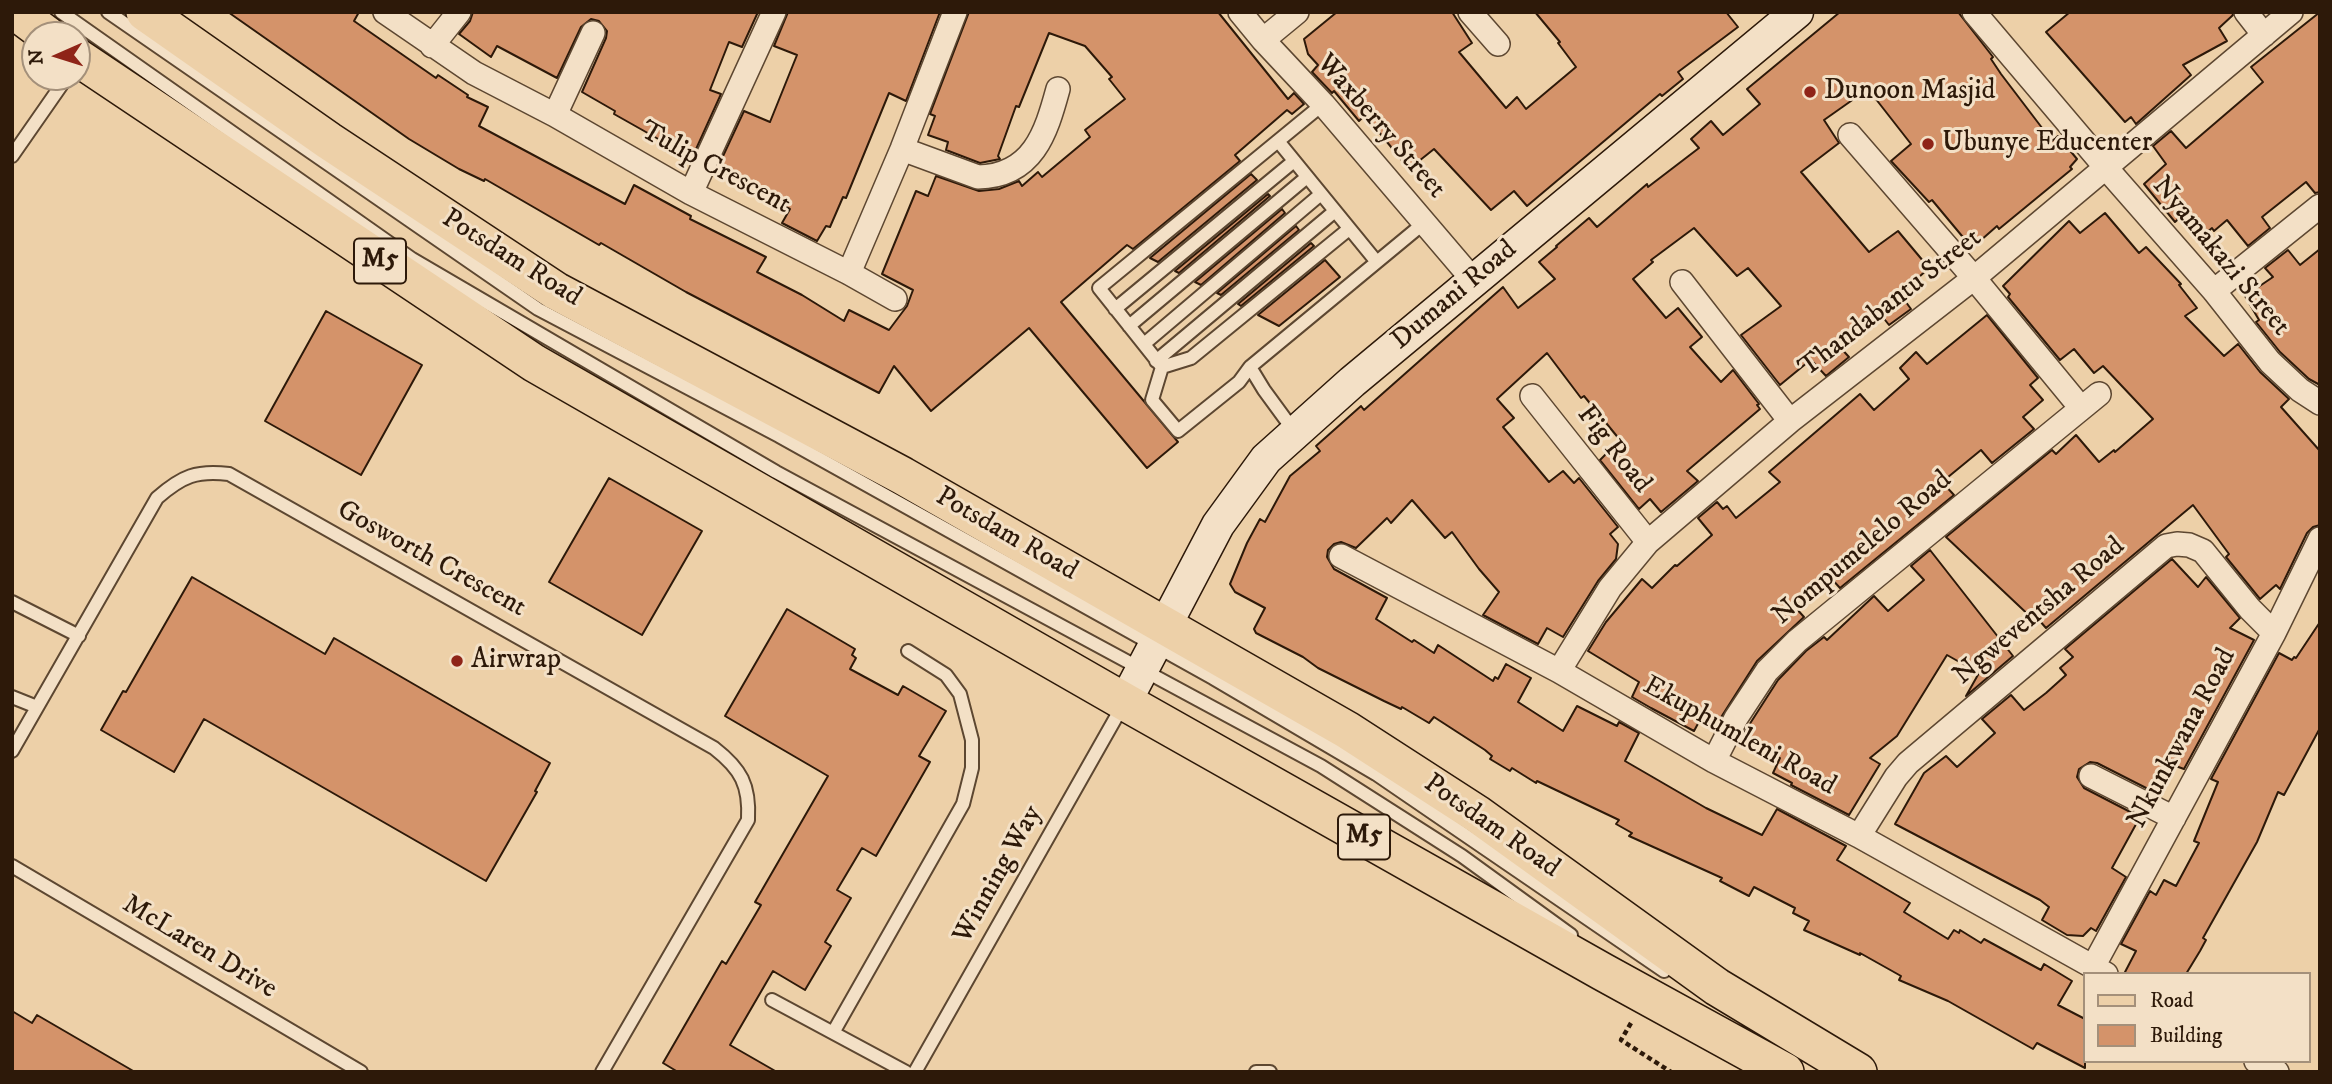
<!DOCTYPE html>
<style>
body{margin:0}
#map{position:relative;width:2332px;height:1084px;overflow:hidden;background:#edd0a8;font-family:"IM FELL DW Pica",serif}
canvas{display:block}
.frame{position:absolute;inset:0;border:14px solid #2d1909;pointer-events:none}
.legend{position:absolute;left:2083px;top:972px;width:228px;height:91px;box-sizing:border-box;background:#f3e0c6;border:2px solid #a4907a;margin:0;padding:9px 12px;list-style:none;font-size:21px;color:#2d1909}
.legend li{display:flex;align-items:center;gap:14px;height:35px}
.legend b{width:35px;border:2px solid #a4907a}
.north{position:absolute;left:21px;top:21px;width:70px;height:70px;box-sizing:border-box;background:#f3e0c6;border:2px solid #a4907a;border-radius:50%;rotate:267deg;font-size:19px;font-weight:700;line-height:28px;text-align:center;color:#2d1909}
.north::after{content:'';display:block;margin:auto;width:24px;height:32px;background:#8f2418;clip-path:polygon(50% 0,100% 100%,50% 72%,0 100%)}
</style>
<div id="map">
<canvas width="2332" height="1084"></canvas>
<div class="frame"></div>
<ul class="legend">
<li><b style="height:9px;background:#edd0a8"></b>Road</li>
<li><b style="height:19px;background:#d4936a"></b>Building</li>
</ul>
<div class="north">N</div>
</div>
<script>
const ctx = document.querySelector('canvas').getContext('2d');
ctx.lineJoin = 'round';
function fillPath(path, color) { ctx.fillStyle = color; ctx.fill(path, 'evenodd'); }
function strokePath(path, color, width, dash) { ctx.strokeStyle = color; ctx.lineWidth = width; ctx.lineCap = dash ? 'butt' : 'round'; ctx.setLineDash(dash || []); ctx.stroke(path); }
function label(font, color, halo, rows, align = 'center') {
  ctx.font = font + ' "IM FELL DW Pica",serif'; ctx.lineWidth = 6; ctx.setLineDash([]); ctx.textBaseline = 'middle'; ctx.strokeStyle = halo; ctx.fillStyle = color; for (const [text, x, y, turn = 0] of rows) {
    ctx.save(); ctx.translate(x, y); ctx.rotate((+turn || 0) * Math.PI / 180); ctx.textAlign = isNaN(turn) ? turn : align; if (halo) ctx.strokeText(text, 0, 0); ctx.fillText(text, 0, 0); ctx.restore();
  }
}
const building = new Path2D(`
 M228,12H359L354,21L436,78L438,75L468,95L467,97L488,107L479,126L625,204L634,185L691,216L690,219L766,257L757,272L802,295L844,321L849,310L889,330L907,306L913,290L882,274L916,191L928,196L936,176L979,191L999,189L1019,181L1022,186L1038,172L1042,177L1090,137L1085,130L1125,99L1109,79L1112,77L1085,46L1049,33L1019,107L1016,106L998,156L1000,159L980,163L946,150L948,142L928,135L935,116L930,114L969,12H1218L1288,99L1294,93L1304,104L1292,114L1287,110L1235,155L1240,161L1133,249L1127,245L1061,302L1178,442L1147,468L1029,328L931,411L894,366L879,393L686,292L601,243L599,245L485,179L484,181L459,169L409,139Z
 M473,12H758L742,47L729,42L710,90L721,94L692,158L614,114L615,111L582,92L606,38L607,31L599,21L591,19L581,27L557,78L497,46L491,57L459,34L470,21Z
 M788,12H940L906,101L889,93L846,198L843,197L830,227L826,226L817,241L782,223L790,209L760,194L762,190L717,169L744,111L770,122L797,55L774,46Z
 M1337,12H1452L1472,43L1459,52L1506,108L1517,97L1526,109L1576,67L1558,43L1560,42L1535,12H1726L1738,27L1678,72L1683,79L1662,96L1660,94L1527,206L1514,191L1491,210L1434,149L1409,169L1365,115L1359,121L1334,91L1332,93L1312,72L1318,65L1308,54L1304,39Z
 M1840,12H1958L1993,57L1991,59L2001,74L2052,141L2058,136L2077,159L2070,167L2072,169L1999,229L1997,226L1972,248L1932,200L1929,202L1891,161L1911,144L1868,89L1824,120L1839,143L1801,172L1869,252L1898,231L1929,268L1900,294L1911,309L1889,325L1878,311L1837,344L1849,357L1826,376L1812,361L1808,362L1780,385L1741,335L1781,306L1748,268L1737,276L1694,228L1651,260L1653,262L1633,279L1666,318L1678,308L1702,337L1690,347L1721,382L1733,370L1759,404L1757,405L1760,409L1687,471L1698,481L1661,512L1650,499L1639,509L1600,460L1620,440L1584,396L1581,398L1547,353L1497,399L1514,418L1503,427L1549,482L1563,471L1574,483L1579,478L1618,527L1610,534L1618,544L1616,559L1598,581L1563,637L1547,628L1538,644L1483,615L1499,592L1479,569L1452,532L1445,538L1412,500L1391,523L1387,518L1356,548L1341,542L1334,544L1328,550L1327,557L1334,569L1387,598L1376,619L1412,642L1414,640L1434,653L1438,645L1493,681L1495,677L1498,679L1506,664L1531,678L1518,702L1563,731L1577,706L1617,726L1619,722L1639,733L1625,761L1706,808L1762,835L1777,809L1846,846L1837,860L1910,903L1904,912L1948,939L1954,930L1959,933L1960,930L1981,943L1984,939L2041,970L2044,964L2072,981L2058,1005L2085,1019V1068L2037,1043L2033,1049L1948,1001L1899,980L1901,976L1860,953V955L1804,930L1809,921L1793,913L1795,908L1754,887L1749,896L1720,881L1722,878L1629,836L1632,833L1616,824L1619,820L1537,781L1536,783L1512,768L1510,771L1490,759L1492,756L1485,750L1434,717L1429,723L1402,707L1401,709L1384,701L1318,668L1303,657L1256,633L1254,629L1265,608L1235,592L1230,584L1247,543L1260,519L1265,522L1290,476L1320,451L1316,446L1361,406L1364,410L1503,287L1518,308L1555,279L1539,262L1557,247L1556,246L1589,218L1597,227L1647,184L1648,187L1699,148L1691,139L1711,121L1723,135L1760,104L1747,89Z
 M2070,12H2232L2233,15L2219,28L2227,41L2183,65L2191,75L2136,124L2131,117L2125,122L2046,32Z
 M2320,12V192L2315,193L2306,182L2262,217L2270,228L2248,246L2227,220L2214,231L2212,228L2205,234L2186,212L2175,222L2144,184L2166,164L2153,146L2171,131L2186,148L2263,82L2251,67Z
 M1251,174L1257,180L1158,262L1150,258Z
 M1268,194L1270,196L1179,273L1175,271Z
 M1282,209L1285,213L1201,285L1195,282Z
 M2105,213L2139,253L2146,247L2181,284L2179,285L2197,308L2185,316L2224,356L2238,344L2260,372L2289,399L2281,407L2320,451V525L2313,527L2307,533L2280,589L2276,585L2260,599L2226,557L2229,554L2193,505L2046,628L2039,620L2036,622L1946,537L2052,450L2056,454L2076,435L2099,462L2114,450L2115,452L2153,419L2103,366L2094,373L2074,349L2060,360L2008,297L2010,294L2003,286L2069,221L2080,233Z
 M1296,226L1299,230L1221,295L1217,293Z
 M1311,243L1314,246L1241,306L1238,304Z
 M2320,249V385L2309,379L2280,352L2256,322L2259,320L2245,296L2273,277L2265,268L2288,250L2300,265Z
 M1325,260L1340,277L1279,326L1258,315Z
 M326,311L422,365L361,475L265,421Z
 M1987,315L2038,378L2030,385L2043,400L2023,417L2034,429L1992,463L1981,450L1942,482L1954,495L1840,588L1829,576L1795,607L1804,617L1757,661L1718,722L1711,718L1709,722L1701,718L1694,731L1651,708L1632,697L1639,682L1588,651L1606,622L1642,579L1652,588L1675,565L1677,566L1712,535L1698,518L1717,502L1723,509L1727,506L1736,518L1780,482L1769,472L1860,394L1874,410L1909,379L1900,368L1916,352L1927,364Z
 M609,478L702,531L642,635L549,582Z
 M1930,550L2013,656L1966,696L1979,673L1947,655L1897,736L1870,758L1880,764L1849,815L1791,785L1792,783L1773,773L1780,758L1742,736L1778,680L1806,651L1824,637L1827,640L1874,596L1888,611L1924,580L1911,566Z
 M2172,559L2198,587L2206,577L2240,618L2230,628L2254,640L2184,769L2170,764L2154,792L2097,763L2090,762L2079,769L2077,777L2084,788L2140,817L2112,868L2126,877L2096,931L2091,928L2083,936L2067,935L2042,920L2049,907L2040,900L1895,824L1924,773L1946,756L1957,767L1995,733L1982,719L2011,695L2024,710L2046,693L2066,675L2060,668L2073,657L2065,649Z
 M192,577L325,654L334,638L550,763L535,791L537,792L486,881L204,719L174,772L101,730L123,691L126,692Z
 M787,609L855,649L852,655L856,658L850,669L898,695L903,686L946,711L919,756L930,762L876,856L862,848L837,890L851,898L825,942L831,946L805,990L773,971L730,1045L777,1072H678L663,1063L722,961L726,964L761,905L755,902L828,776L725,716Z
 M2320,622V728L2284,795L2278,792L2257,842L2203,938L2206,940L2200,951L2186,974H2124L2136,951L2121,944L2150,891L2156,895L2164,880L2176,886L2199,843L2194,841L2218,782L2211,779L2279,653L2292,660L2294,657L2296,658Z
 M12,1011L32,1023L37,1015L135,1072H12Z`);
fillPath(building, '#d4936a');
strokePath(building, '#2d1909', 2);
const lane = new Path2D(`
 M61,12L412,259L776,472L1321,766L1462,856L1571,935
 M108,12L538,309L779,436L1213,678L1376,774L1664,971
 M1278,141L1376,261
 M12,156L67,77
 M1115,309L1294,161
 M1129,326L1307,177
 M1144,344L1321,194
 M1156,361L1335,211
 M1162,367L1191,358L1349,229
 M1250,367L1239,382L1178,431L1152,400L1162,367L1099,288L1323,104
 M1294,431L1264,390L1250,367L1424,223
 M12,602L79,636
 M12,697L37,707
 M12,751L157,498C182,476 197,470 229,474L714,748C741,769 750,785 748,820L602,1072
 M12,866L361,1072
 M772,1000L906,1072
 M834,1031L963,804L972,768V740L960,694L946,675L908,651
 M915,1072L1123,705
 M1256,1072H1270`);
const street = new Path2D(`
 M385,12L474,73L555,115L691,193L849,273L895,299
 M1240,12L1263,40L1323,104L1474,281
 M1470,12L1498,44
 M1974,12L2114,177L2214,291L2270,362L2300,390L2320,403
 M2246,12L2264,35
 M1263,40L1297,12
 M432,46L459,12
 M555,115L593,33
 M1850,135L1974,278L2081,408
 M902,149L978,177C1033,176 1046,133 1058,89
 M691,193L774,12
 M849,273L902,149L955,12
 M1682,282L1790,421
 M2214,291L2320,206
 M1532,396L1648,542
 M1341,556L1559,671L1714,761L1859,836L2106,974
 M1559,671L1610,588L1648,542L1790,421L1974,278L2291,12
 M1714,761L1736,718L1767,671L1797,641L2099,394
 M2091,776L2174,818
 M1859,836L1896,777L1908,763L2166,546L2177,544L2189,545L2203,551L2250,609L2274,633
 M2094,965L2274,633L2320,539
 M2256,1061L2277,1072`);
const secondary = new Path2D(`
 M1125,702L1218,525L1266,459L1352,382L1797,12`);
const primary = new Path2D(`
 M16,12L47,35
 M145,12L329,141L556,291L903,476L1347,730L1477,814L1717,987L1858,1072
 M77,57L534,363L1125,702L1603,972L1785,1072`);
strokePath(lane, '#5d4731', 16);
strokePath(street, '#5d4731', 26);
strokePath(secondary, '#2d1909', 35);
strokePath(primary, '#2d1909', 40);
strokePath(new Path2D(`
 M1631,1023L1621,1040L1671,1072`), '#2d1909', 4.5, [5, 3.5]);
strokePath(lane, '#f3e0c6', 12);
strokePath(street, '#f3e0c6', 23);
strokePath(secondary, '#f3e0c6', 32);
strokePath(primary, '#edd0a8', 37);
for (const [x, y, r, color] of [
 [1810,92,7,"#8f2418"],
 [1928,144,7,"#8f2418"],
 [457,661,7,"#8f2418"]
]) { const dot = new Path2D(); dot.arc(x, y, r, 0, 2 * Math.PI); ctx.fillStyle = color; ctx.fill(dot); strokePath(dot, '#f3e0c6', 2.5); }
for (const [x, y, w] of [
 [380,261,52],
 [1364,837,52]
]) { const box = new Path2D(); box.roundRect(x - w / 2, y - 22.5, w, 45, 5); ctx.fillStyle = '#f3e0c6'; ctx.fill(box); strokePath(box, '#2d1909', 2); }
label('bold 26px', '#2d1909', null, [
 ["M5",380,261],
 ["M5",1364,837]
]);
label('28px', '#2d1909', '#f3e0c6', [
 ["Dunoon Masjid",1824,92],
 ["Ubunye Educenter",1942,144],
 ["Airwrap",471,661]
], 'left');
label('28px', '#2d1909', '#f3e0c6', [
 ["Waxberry Street",1380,127,49],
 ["Tulip Crescent",715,169,28],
 ["Nyamakazi Street",2220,257,50],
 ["Potsdam Road",511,259,32],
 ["Dumani Road",1455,296,-40],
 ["Thandabantu Street",1891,304,-38],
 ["Fig Road",1613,450,52],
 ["Potsdam Road",1006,535,30],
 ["Nompumelelo Road",1863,549,-40],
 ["Gosworth Crescent",431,560,29],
 ["Ngweventsha Road",2040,612,-40],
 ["Ekuphumleni Road",1739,737,29],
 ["Nkunkwana Road",2183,739,-62],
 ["Potsdam Road",1491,827,35],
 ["Winning Way",999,875,-61],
 ["McLaren Drive",199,948,31]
]);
</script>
